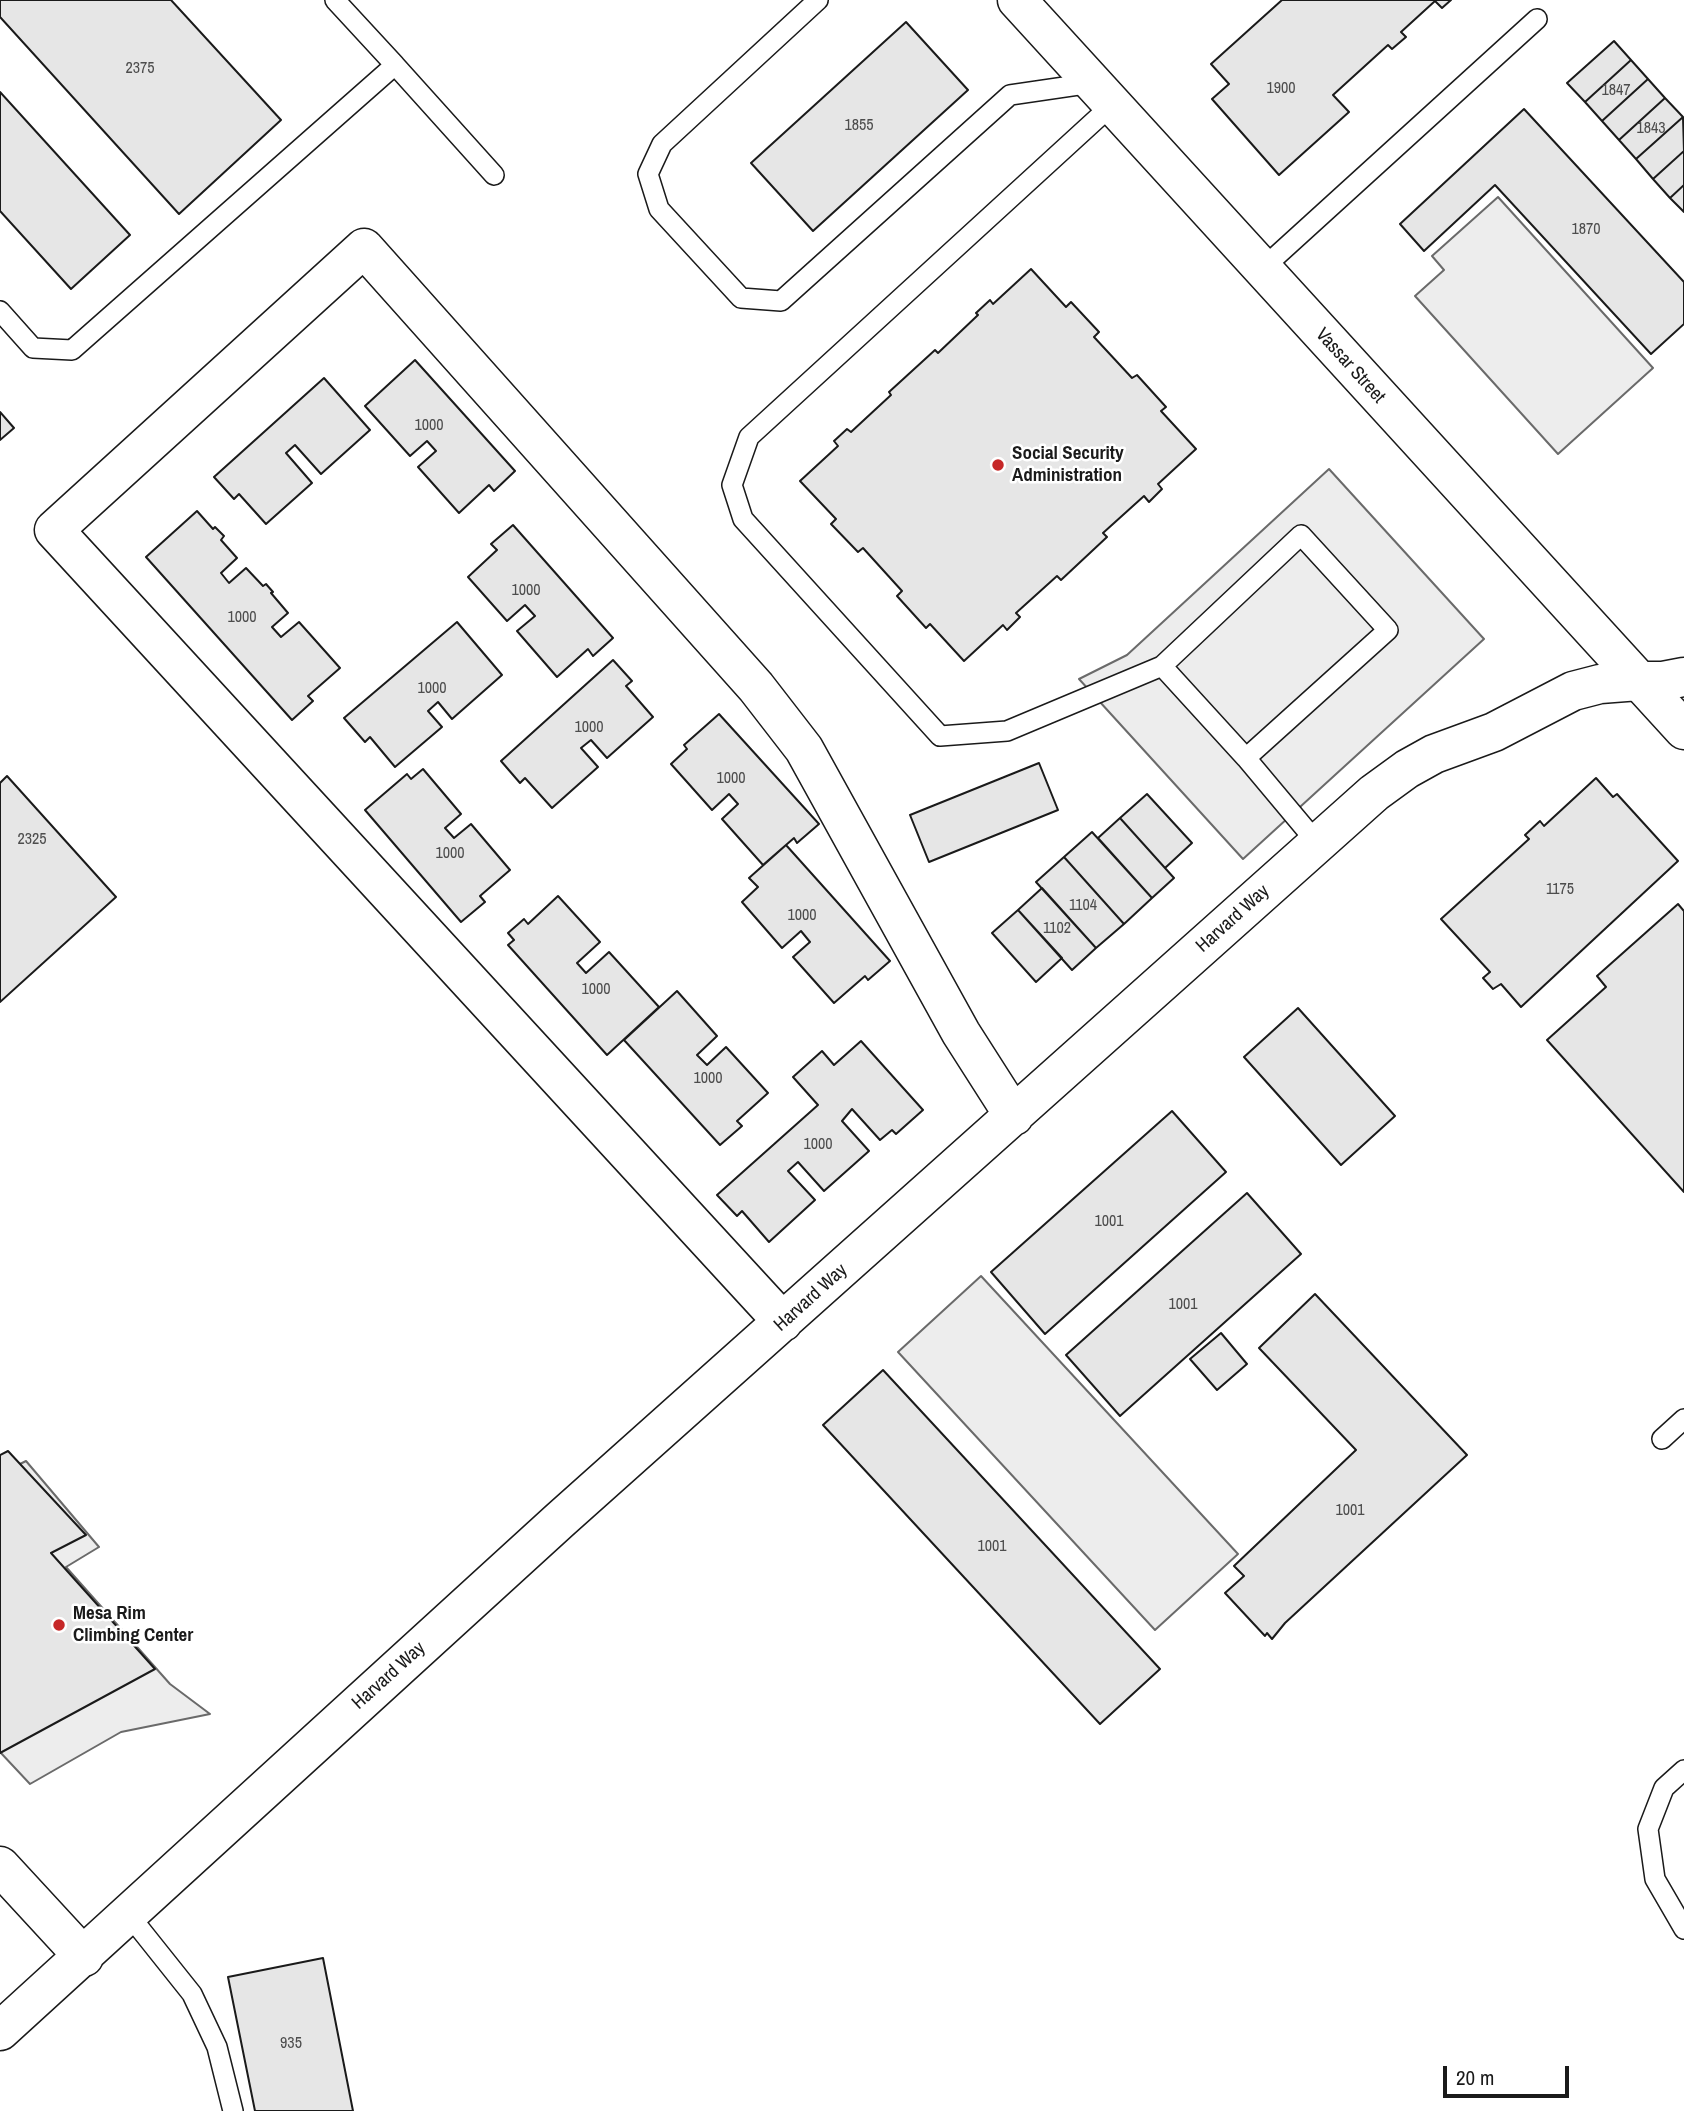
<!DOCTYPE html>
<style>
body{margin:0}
#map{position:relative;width:1684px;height:2111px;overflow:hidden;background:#fff;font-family:"Archivo Narrow",sans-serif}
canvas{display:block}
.scale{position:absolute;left:1443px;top:2066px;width:126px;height:32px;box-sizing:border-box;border:4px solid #1a1a1a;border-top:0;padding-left:9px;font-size:21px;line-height:24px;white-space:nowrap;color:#1a1a1a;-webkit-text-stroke:5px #fff;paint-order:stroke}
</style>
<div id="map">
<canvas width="1684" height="2111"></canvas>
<div class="scale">20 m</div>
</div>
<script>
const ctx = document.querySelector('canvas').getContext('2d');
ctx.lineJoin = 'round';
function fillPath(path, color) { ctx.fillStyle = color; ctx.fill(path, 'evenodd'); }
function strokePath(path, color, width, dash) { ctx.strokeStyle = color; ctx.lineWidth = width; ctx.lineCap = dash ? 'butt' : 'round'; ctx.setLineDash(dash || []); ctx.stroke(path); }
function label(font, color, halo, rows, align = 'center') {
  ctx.font = font + ' "Archivo Narrow",sans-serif'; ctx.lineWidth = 5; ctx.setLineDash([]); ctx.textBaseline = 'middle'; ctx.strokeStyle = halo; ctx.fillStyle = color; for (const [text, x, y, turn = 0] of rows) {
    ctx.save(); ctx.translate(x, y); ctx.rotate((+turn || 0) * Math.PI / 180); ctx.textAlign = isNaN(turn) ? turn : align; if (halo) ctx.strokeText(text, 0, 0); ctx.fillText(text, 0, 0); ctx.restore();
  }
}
const built = new Path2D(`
 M1498,197L1653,368L1558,454L1415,296L1444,270L1432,256Z
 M1329,469L1484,639L1243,859L1079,679L1127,655Z
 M981,1276L1238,1554L1155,1630L898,1352Z
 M26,1461L99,1547L66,1567L170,1684L210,1714L121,1732L30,1784L0,1752V1468L4,1472Z`);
fillPath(built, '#ededed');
strokePath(built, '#6a6a6a', 2);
const building = new Path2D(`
 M0,0H171L281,120L179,214L0,17Z
 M1282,0H1451L1442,8L1435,1L1401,32L1406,37L1392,49L1388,45L1333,95L1349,112L1279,175L1212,99L1229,84L1211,64Z
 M906,22L968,90L813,231L751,163Z
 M1614,41L1631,60L1585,102L1567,83Z
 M1631,60L1648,79L1602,121L1585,102Z
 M1648,79L1665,98L1619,140L1602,121Z
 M0,92L130,235L71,289L0,211Z
 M1665,98L1683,117L1636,159L1619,140Z
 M1524,109L1684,282V324L1651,354L1495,185L1424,251L1400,224Z
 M1683,117L1684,151L1653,179L1636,159Z
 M1684,151V185L1670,198L1653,179Z
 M1684,185V212L1670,198Z
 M1031,269L1066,307L1071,302L1099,332L1094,337L1132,378L1137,375L1166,407L1161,411L1196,449L1158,484L1162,489L1149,502L1144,496L1103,533L1107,537L1061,580L1057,576L1016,613L1020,617L1007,630L1003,625L964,661L930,624L926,628L897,596L902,591L863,548L858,552L831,524L836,519L800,481L838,446L834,441L847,429L851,432L891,395L889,392L935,350L938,353L978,315L976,313L990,300L993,304Z
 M415,360L515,471L494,491L489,485L459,513L418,467L436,451L427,441L410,456L365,406Z
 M324,378L370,430L321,474L295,445L286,453L312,483L266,524L239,494L234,499L214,477Z
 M0,412L14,428L0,440Z
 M197,511L213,529L215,527L224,536L221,540L237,558L221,573L229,583L246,568L263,586L266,584L273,592L271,593L288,613L272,627L281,637L299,622L340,668L308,696L313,701L292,720L146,557Z
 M513,525L613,638L593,656L588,649L557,677L517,631L535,616L525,605L507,621L468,577L497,550L491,544Z
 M457,622L502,675L452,719L438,702L428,711L442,727L395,767L370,737L365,742L344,718Z
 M613,660L632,681L626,686L653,717L607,758L591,740L581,748L598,767L552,808L525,778L520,783L501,761Z
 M719,714L819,824L797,843L794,838L763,865L722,819L738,804L729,794L712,810L671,764L687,749L684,745Z
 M1039,763L1058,810L929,862L910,815Z
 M423,769L461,814L445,828L454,838L471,824L510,870L480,896L485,902L461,922L365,810L407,774L411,779Z
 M7,776L116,897L0,1002V783Z
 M1596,778L1613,797L1617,794L1678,861L1521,1007L1501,984L1493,989L1483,978L1490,972L1441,919L1529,839L1525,835L1540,821L1544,826Z
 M1147,794L1192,843L1165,868L1120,818Z
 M1120,818L1174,878L1152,898L1098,838Z
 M1092,832L1152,898L1124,924L1064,857Z
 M786,845L890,961L868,980L865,976L834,1003L793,957L810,942L801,931L782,948L742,902L758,887L749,878Z
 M1064,857L1124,924L1096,948L1036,882Z
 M1042,888L1096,948L1072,970L1018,910Z
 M558,896L600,942L577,963L586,973L609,952L659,1007L607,1055L508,945L514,940L508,933L524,919L528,924Z
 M1678,904L1684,911V1192L1547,1040L1606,987L1597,976Z
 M1018,910L1062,958L1036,982L992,933Z
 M677,991L717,1036L697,1055L707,1065L726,1047L768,1093L737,1121L742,1126L720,1145L624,1040Z
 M1298,1008L1395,1116L1341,1165L1244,1057Z
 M861,1041L923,1110L896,1134L892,1130L880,1140L852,1109L842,1121L869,1151L824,1191L798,1162L788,1171L815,1200L769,1242L742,1211L737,1216L717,1195L818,1105L793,1077L822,1051L834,1065Z
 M1172,1111L1226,1172L1045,1334L991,1272Z
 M1247,1193L1301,1254L1120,1416L1066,1355Z
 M1315,1294L1467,1455L1285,1623L1272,1639L1267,1633L1265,1636L1225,1593L1244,1576L1234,1566L1356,1450L1259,1348Z
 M1221,1333L1247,1364L1217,1390L1190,1359Z
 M883,1370L1160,1669L1100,1724L823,1425Z
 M8,1451L86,1535L51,1553L155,1669L0,1753V1455Z
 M323,1958L353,2111H255L228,1977Z`);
fillPath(building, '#e6e6e6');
strokePath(building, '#1a1a1a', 2);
const lane = new Path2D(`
 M818,0L662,144L648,174L659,209L741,298L781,301L1010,95L1092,83
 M395,65L494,175
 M1113,104L749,437L732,485L743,519L940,736L1007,731L1162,666
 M1262,269L1537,19
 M0,311L33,348L72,350L395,65L335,0
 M1246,758L1388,630L1301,535L1162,666L1246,758L1318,844
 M1662,1439L1684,1419
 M1684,1770L1664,1788L1648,1829L1655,1879L1684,1929
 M129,1915L192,1994L217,2047L233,2111`);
const street = new Path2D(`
 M783,1322L54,530L364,248L756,687L804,749L961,1033L1014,1116
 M0,1866L84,1957
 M0,2031L560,1520L1374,793L1407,769L1434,754L1494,732L1573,691L1600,684L1639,681`);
const secondary = new Path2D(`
 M1017,0L1684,730
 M1639,681H1663L1684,677`);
strokePath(lane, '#1a1a1a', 22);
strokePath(street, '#1a1a1a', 41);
strokePath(secondary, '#1a1a1a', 41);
strokePath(lane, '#fff', 19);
strokePath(street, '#fff', 38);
strokePath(secondary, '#fff', 38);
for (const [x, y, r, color] of [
 [998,465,7,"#c62828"],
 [59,1625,7,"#c62828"]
]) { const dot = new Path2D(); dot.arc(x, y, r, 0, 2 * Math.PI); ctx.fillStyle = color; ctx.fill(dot); strokePath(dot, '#fff', 2.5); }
label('16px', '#4d4d4d', null, [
 ["2375",140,69],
 ["1900",1281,89],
 ["1847",1616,91],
 ["1855",859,126],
 ["1843",1651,129],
 ["1870",1586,230],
 ["1000",429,426],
 ["1000",526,591],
 ["1000",242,618],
 ["1000",432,689],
 ["1000",589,728],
 ["1000",731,779],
 ["2325",32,840],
 ["1000",450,854],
 ["1175",1560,890],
 ["1104",1083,906],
 ["1000",802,916],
 ["1102",1057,929],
 ["1000",596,990],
 ["1000",708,1079],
 ["1000",818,1145],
 ["1001",1109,1222],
 ["1001",1183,1305],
 ["1001",1350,1511],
 ["1001",992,1547],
 ["935",291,2044]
]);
label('19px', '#1a1a1a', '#fff', [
 ["Vassar Street",1350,366,48],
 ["Harvard Way",1233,919,-42],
 ["Harvard Way",811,1298,-42],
 ["Harvard Way",389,1676,-42]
]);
label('bold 19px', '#1a1a1a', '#fff', [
 ["Social Security",1012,454],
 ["Administration",1012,476],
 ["Mesa Rim",73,1614],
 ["Climbing Center",73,1636]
], 'left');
</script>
